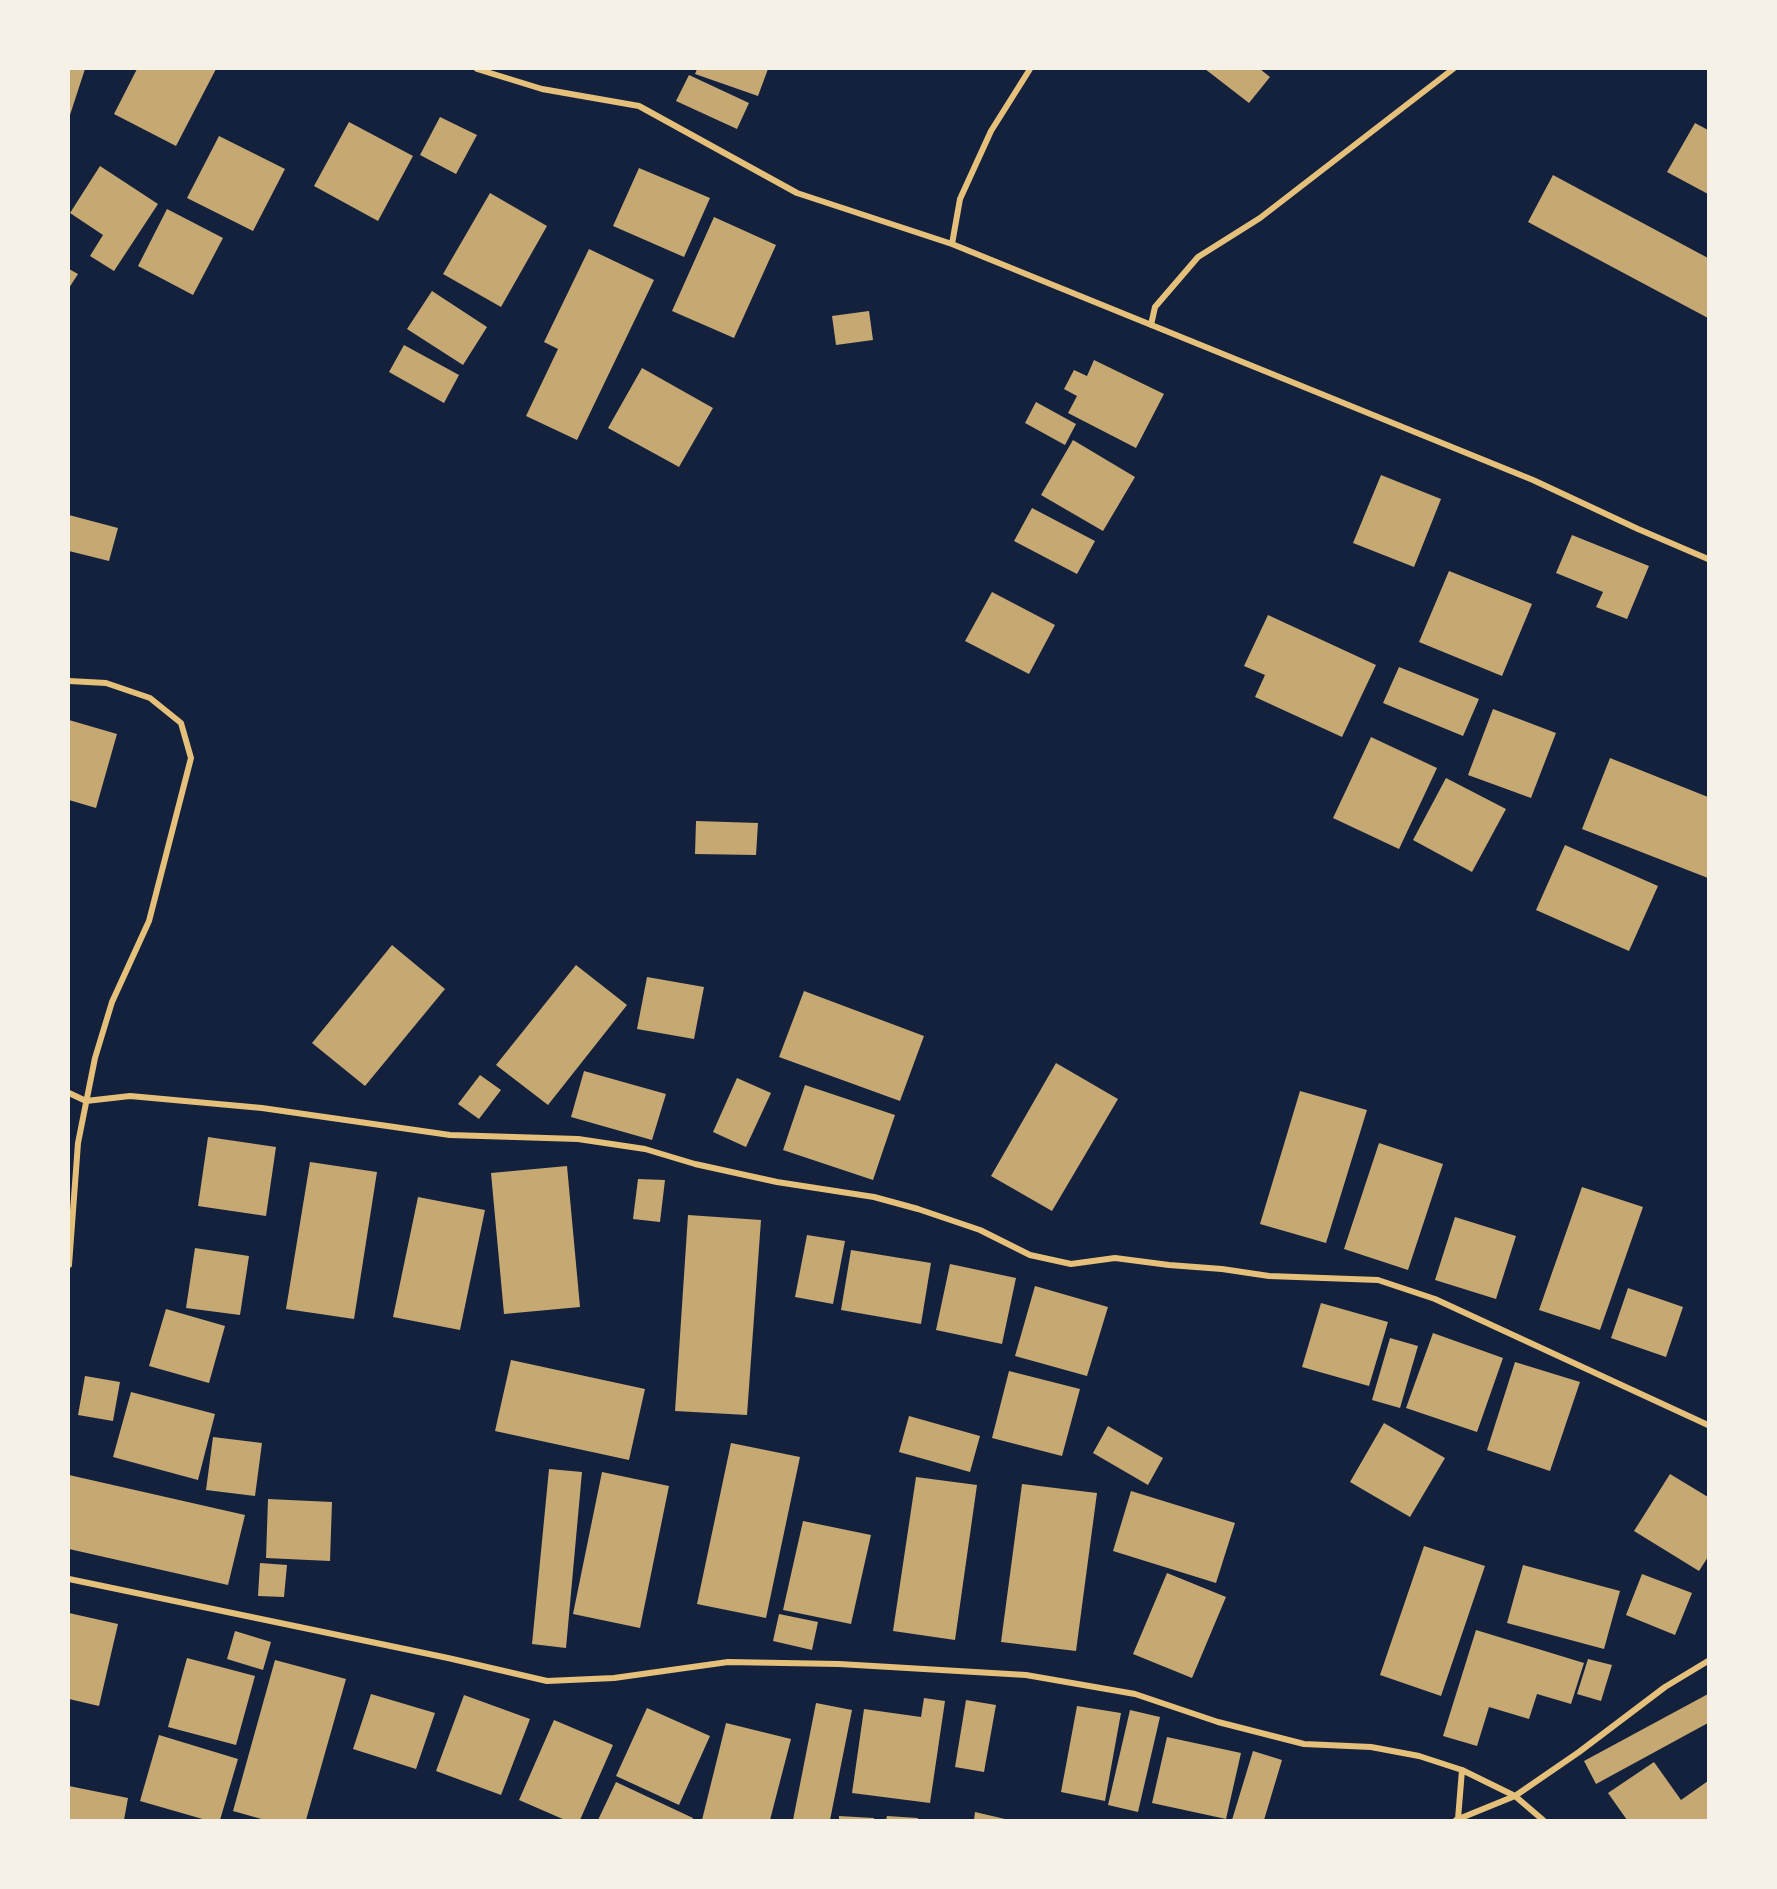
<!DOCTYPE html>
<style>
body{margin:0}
#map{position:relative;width:1777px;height:1889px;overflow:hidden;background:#14213d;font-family:"Nunito Sans",sans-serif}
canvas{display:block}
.frame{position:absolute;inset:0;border:70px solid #f6f1e7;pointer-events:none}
</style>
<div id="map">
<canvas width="1777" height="1889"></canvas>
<div class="frame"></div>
</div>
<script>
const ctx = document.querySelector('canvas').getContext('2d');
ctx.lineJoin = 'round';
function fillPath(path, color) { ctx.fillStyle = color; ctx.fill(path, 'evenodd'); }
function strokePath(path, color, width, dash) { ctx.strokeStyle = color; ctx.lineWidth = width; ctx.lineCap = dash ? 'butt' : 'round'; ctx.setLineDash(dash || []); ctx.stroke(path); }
fillPath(new Path2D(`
 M69,69H85L69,118Z
 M137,69H216L176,146L114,114Z
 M697,69H768L758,96L695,74Z
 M1205,69H1260L1270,77L1249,103Z
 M689,75L749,103L737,129L676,101Z
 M440,117L477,135L456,174L420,155Z
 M349,122L413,156L378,221L314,186Z
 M1695,123L1708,130V194L1667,172Z
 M219,136L285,169L253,231L187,198Z
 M100,166L158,204L114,271L90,256L103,235L70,213Z
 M639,168L710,198L684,257L613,226Z
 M1553,175L1708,258V318L1528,222Z
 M490,193L547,226L501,307L443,274Z
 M167,209L223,238L193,295L138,266Z
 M714,217L776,245L734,338L672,311Z
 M589,249L654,280L577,440L526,416L558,349L544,342Z
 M69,269L78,274L69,288Z
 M432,291L487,327L463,365L407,329Z
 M869,311L873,340L836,345L832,316Z
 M404,345L459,375L444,403L389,372Z
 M1094,360L1164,394L1136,448L1068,413L1077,396L1064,389L1074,370L1087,376Z
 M642,368L713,408L679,467L608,428Z
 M1036,402L1076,424L1065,445L1025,423Z
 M1073,440L1135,477L1103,531L1041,495Z
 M1381,475L1441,499L1414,567L1353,543Z
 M1032,508L1095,541L1077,574L1014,541Z
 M69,515L118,528L109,561L69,551Z
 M1572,535L1649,566L1627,619L1596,607L1603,592L1556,573Z
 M1449,571L1532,604L1502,676L1419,642Z
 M992,592L1055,625L1029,674L965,641Z
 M1268,615L1376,665L1342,737L1255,697L1265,675L1244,666Z
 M1399,667L1479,699L1463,736L1383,703Z
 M1493,709L1556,733L1531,798L1468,775Z
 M69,720L117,734L96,808L69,800Z
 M1371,737L1437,768L1399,849L1333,818Z
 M1610,758L1708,797V878L1582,829Z
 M1446,778L1506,809L1472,872L1413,840Z
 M696,821L758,823L756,855L695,854Z
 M1565,845L1658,886L1629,951L1536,910Z
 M392,945L445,989L365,1086L312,1043Z
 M576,965L627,1005L548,1105L496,1065Z
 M647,977L704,987L694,1039L637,1029Z
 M804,991L924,1036L900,1101L779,1057Z
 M1056,1063L1118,1099L1052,1211L991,1176Z
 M584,1071L666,1094L652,1140L571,1117Z
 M480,1075L501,1090L479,1119L458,1104Z
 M737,1078L771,1093L746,1147L713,1132Z
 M805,1085L895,1115L873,1180L783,1150Z
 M1300,1091L1367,1110L1326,1243L1260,1224Z
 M208,1137L276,1147L266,1216L198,1206Z
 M1379,1143L1443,1164L1408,1270L1344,1249Z
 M310,1162L377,1172L354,1319L286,1309Z
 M567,1166L580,1307L504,1314L491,1173Z
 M638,1179L665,1180L660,1222L633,1219Z
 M1582,1187L1643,1207L1600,1330L1539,1310Z
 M418,1197L485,1210L460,1330L393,1317Z
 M688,1215L761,1220L747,1415L675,1411Z
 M1455,1217L1516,1236L1496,1299L1435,1280Z
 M807,1235L845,1241L833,1304L795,1297Z
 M195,1248L249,1256L240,1315L186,1308Z
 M851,1250L931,1263L921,1324L841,1310Z
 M950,1264L1016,1278L1002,1344L936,1330Z
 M1035,1286L1108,1307L1087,1376L1015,1356Z
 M1628,1288L1683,1307L1666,1357L1611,1338Z
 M1321,1303L1388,1322L1369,1386L1302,1367Z
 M166,1309L225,1326L209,1383L149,1366Z
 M1433,1333L1503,1358L1477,1432L1406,1408Z
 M1390,1338L1418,1346L1400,1408L1372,1400Z
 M511,1360L645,1389L629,1460L495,1431Z
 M1515,1362L1580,1382L1550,1471L1487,1450Z
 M1009,1371L1080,1389L1062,1456L992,1438Z
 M85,1376L120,1382L113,1421L78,1415Z
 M131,1392L215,1414L198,1480L113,1457Z
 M909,1416L980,1436L970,1472L899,1452Z
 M1384,1423L1445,1458L1410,1517L1350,1482Z
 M1108,1426L1163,1458L1148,1485L1093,1453Z
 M213,1437L262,1443L255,1496L206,1490Z
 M731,1443L800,1457L766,1618L697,1604Z
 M549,1469L582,1472L566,1648L532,1644Z
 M602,1472L669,1486L640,1628L573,1614Z
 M1670,1474L1708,1497V1557L1699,1571L1634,1531Z
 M69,1475L245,1515L228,1585L69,1549Z
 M916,1477L977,1485L955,1640L893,1631Z
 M1022,1484L1097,1493L1076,1651L1001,1642Z
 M1131,1491L1235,1523L1216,1583L1113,1551Z
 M268,1499L332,1502L330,1561L266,1558Z
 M803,1521L871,1535L851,1624L783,1610Z
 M1424,1546L1485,1566L1441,1696L1380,1675Z
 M260,1563L287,1565L284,1597L258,1596Z
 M1523,1565L1620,1591L1604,1649L1507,1623Z
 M1167,1573L1226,1597L1192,1678L1133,1654Z
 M1642,1574L1692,1593L1675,1635L1626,1615Z
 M69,1613L118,1624L99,1706L69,1699Z
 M779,1614L818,1622L812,1650L773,1641Z
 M1476,1630L1584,1663L1571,1704L1537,1694L1529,1719L1489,1707L1477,1746L1443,1736Z
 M235,1631L271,1642L263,1670L227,1659Z
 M187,1658L255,1676L236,1745L168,1727Z
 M1588,1659L1612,1665L1601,1701L1577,1694Z
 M275,1660L346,1679L306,1820H265L233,1811Z
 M371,1694L435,1713L416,1769L353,1749Z
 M1708,1694V1723L1596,1784L1584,1761Z
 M464,1695L530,1719L501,1795L436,1771Z
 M924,1698L945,1701L930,1803L852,1793L864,1709L921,1717Z
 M966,1700L996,1705L984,1772L955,1767Z
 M816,1703L852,1710L830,1820H793Z
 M1077,1706L1121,1713L1105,1801L1061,1792Z
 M647,1708L710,1736L679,1805L616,1776Z
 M1130,1710L1160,1717L1138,1812L1108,1805Z
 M554,1720L613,1745L580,1820H565L519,1800Z
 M726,1723L791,1739L770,1820H702Z
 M159,1735L238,1759L220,1820H206L140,1801Z
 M1167,1737L1241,1753L1226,1819L1152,1803Z
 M1253,1751L1282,1760L1264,1820H1232Z
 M1654,1762L1681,1800L1708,1781V1820H1627L1608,1793Z
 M616,1782L693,1818L692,1820H598Z
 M69,1786L128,1798L124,1820H69Z
 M975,1812L1005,1819V1820H974Z
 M839,1816L874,1818V1820H839Z
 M887,1816L918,1818V1820H886Z`), '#c6a872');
strokePath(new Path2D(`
 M477,69L542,89L639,106L797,193L952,244L1533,480L1638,529L1708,559
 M952,244L960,199L991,131L1030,69
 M1151,325L1155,307L1198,257L1260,218L1453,69
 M69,681L106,683L150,698L181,723L191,758L149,921L112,1002L95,1058L78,1143L69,1265
 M69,1093L86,1101L130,1096L262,1108L450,1135L578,1139L645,1149L695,1164L777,1182L874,1197L918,1209L980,1230L1030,1255L1071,1264L1115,1258L1169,1265L1222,1269L1269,1276L1378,1280L1435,1299L1708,1425
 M69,1579L448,1658L547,1681L614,1678L728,1662L839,1664L1026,1675L1135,1694L1218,1722L1304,1744L1371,1747L1419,1756L1462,1770L1515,1796L1543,1820
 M1458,1819L1462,1770
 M1456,1820L1515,1796L1579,1752L1665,1687L1708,1661`), '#e5c07b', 6);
</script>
